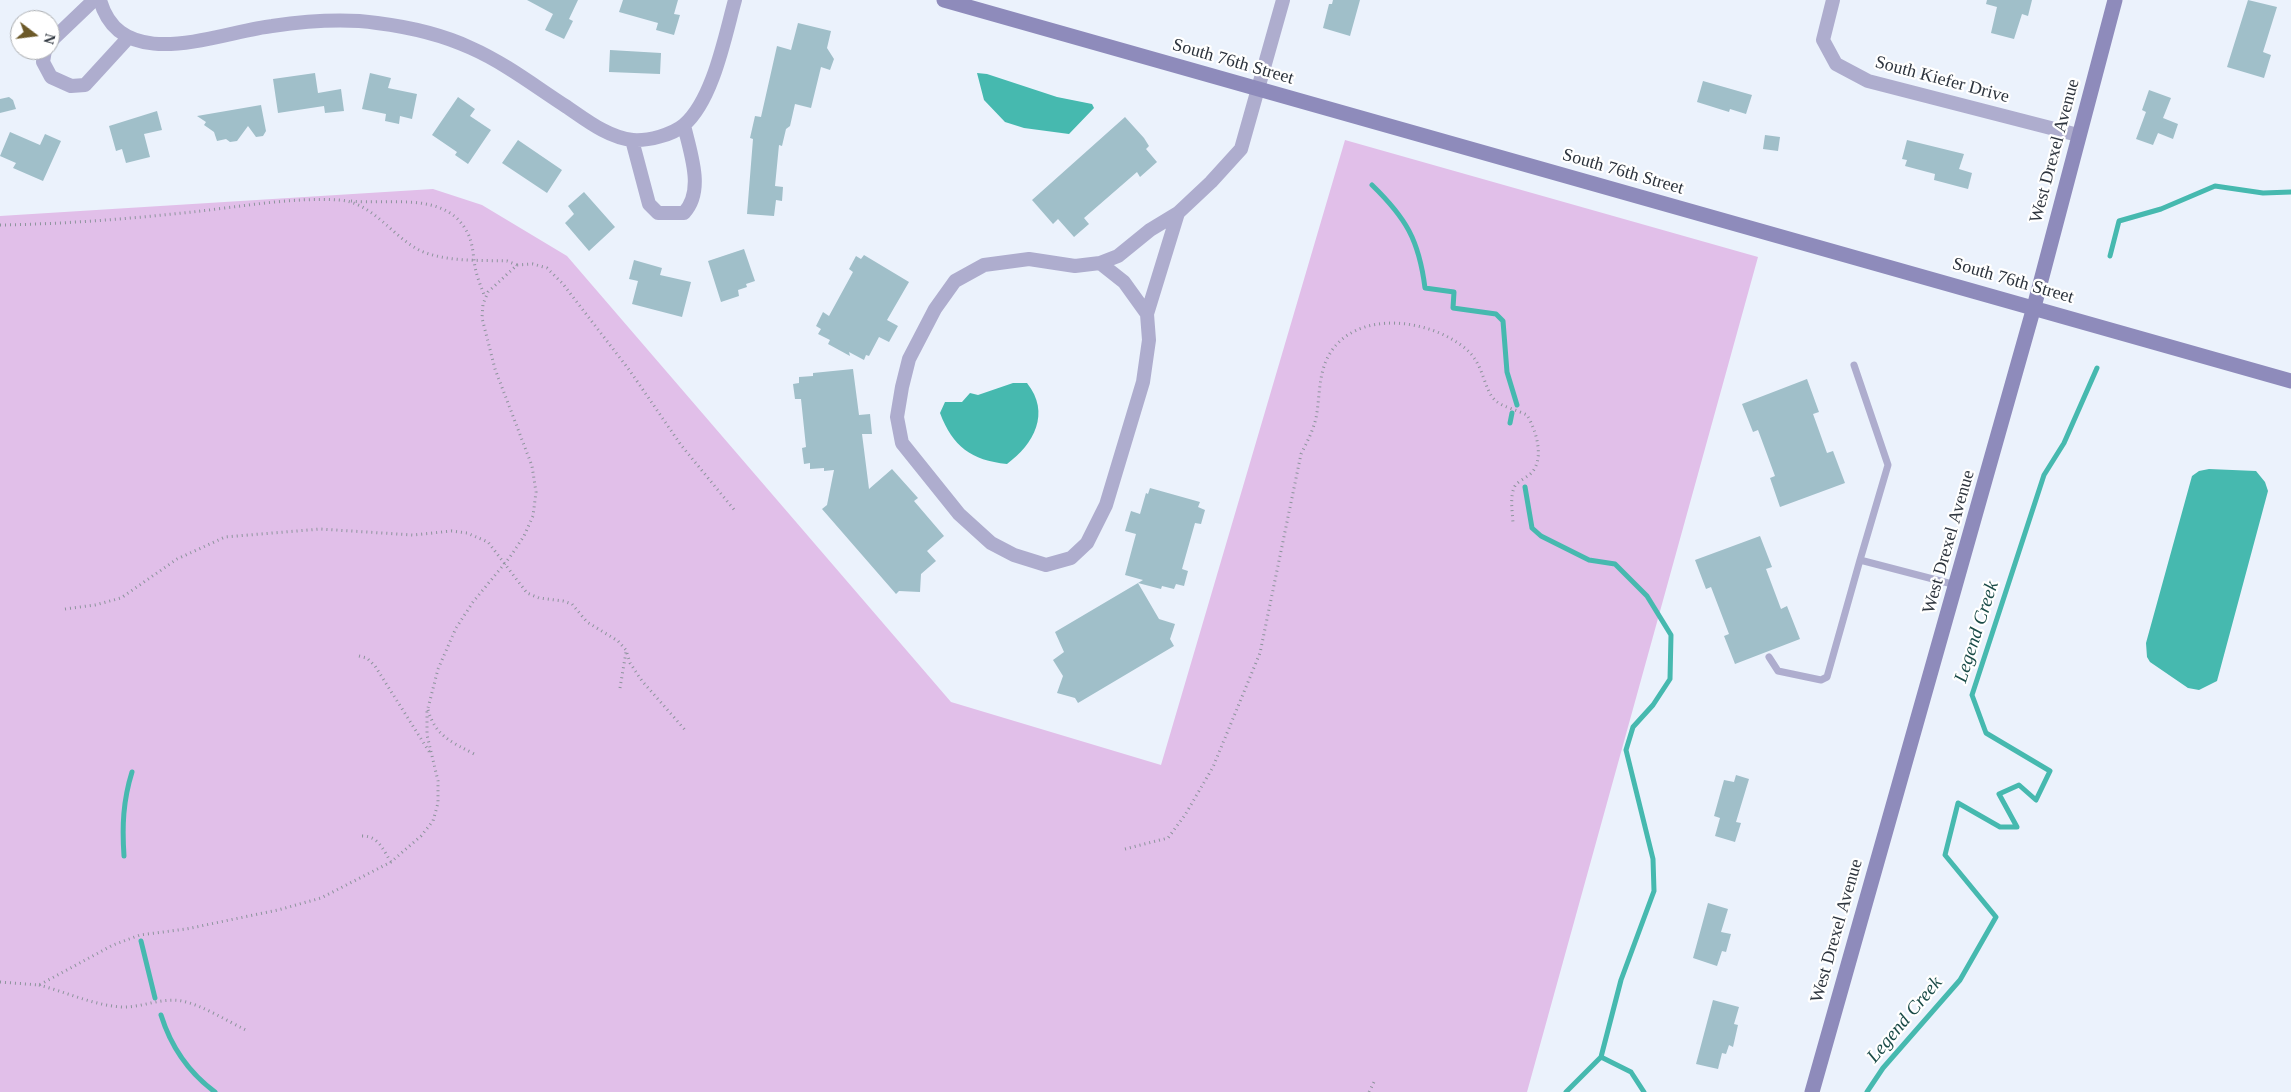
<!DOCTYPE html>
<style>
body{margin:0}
#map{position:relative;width:2291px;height:1092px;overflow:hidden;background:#ebf2fc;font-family:Georgia,serif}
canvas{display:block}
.north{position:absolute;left:10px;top:10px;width:50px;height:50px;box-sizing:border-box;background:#fff;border:1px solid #abaeb1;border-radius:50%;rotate:105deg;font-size:14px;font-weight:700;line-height:20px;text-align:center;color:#2d343d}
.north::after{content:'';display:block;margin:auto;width:18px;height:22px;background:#6c5928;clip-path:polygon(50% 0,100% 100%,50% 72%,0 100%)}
</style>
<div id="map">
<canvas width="2291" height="1092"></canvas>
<div class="north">N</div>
</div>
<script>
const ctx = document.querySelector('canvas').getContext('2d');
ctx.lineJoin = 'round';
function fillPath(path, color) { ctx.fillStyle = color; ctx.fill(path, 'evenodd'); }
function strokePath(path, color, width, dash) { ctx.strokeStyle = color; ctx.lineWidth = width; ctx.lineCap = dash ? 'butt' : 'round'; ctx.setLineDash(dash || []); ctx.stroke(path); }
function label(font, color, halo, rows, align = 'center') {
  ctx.font = font + ' Georgia,serif'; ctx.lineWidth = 4.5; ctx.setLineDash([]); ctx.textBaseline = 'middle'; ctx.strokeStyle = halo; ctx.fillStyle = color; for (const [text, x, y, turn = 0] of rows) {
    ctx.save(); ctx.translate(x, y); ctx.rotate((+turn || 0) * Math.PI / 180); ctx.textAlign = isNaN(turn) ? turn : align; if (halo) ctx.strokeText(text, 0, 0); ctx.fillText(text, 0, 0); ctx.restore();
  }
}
fillPath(new Path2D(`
 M1345,140L1758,257L1527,1092H0V216L433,189L482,205L567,256L951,702L1161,765Z`), '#e1bfe9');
fillPath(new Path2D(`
 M977,73L987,74L1057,97L1092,104L1094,108L1069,134L1024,128L1005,122L984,100Z
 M1013,383H1027C1051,413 1034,444 1007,464C971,460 953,447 940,413L945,402H962L970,393L978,395Z
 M2209,469L2256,471L2265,482L2268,491L2217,681L2199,690L2188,688L2150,662L2147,657L2146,643L2192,476L2199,471Z`), '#46b9af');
strokePath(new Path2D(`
 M1372,185C1406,218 1419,240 1425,288L1454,292L1453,308L1496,314L1503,321L1507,372L1517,405
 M2110,256L2119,221L2161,209L2215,186L2263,193L2291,192
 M1510,423L1512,413
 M1525,487L1532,528L1541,536L1589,560L1615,564L1647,596L1671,635L1670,679L1653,705L1633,727L1626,750L1653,859L1654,891L1621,980L1601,1057
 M124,856C122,826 123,801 132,772
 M141,941L155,998
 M161,1015C171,1047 188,1072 215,1092
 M1566,1092L1601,1057L1631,1072L1644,1092
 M1867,1092L1883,1068L1960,980L1996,917L1945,855L1958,803L2000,827H2017L1999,794L2019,785L2036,800L2050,771L1986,733L1972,695L2044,475L2064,443L2097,368`), '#46b9af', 5);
fillPath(new Path2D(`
 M527,0H578L569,19L573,21L564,39L545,30L553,14Z
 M623,0H678L674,14L680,15L674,35L656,30L658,23L619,12Z
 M1333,0H1360L1350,36L1323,28L1329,4H1332Z
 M1987,0H2032L2028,16L2022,14L2014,39L1991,33L1997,7L1986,4Z
 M2248,0L2277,7L2263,52L2271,55L2264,78L2227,67Z
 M798,23L831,31L827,48L834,59L830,70L821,67L811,108L795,104L790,126L786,129L782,146L779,145L775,186L783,187L782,201L776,200L774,216L747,214L753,139L750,138L755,116L761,117L777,46L791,50Z
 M610,50L661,53L660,74L609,72Z
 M315,73L318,93L341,89L344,111L325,113L324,106L278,113L273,79Z
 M370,73L391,78L388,88L417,94L412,119L400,116L399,124L385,121L386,114L362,109Z
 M1703,81L1752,95L1746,114L1730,109L1729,112L1697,102Z
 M2149,90L2171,98L2163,118L2178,124L2173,139L2158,133L2153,145L2136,139L2146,112L2142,110Z
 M9,97L13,100L16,109L0,113V99Z
 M458,97L475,109L470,116L491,130L468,164L455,155L457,152L432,135Z
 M261,105L266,131L263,136L256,137L248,126L237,141L230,142L226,139L217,141L214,132L204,125L206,122L197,116Z
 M157,111L162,130L144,134L150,157L126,163L122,149L116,151L109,126Z
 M1125,117L1144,138L1149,146L1146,149L1157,162L1140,177L1137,172L1084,218L1089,224L1074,237L1058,219L1053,224L1032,200Z
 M10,132L40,145L45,134L61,141L43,181L13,168L16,163L0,156Z
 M1765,135L1780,137L1778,151L1763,149Z
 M518,140L562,170L547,193L502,163Z
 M1907,140L1964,154L1959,169L1972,173L1968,189L1934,180L1935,174L1905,166L1907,160L1902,159Z
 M584,192L615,227L589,251L565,223L574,214L568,206Z
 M744,249L755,281L746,284L747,287L738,290L739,296L721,302L708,261Z
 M864,255L909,282L887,320L898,326L889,342L879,337L869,356L866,355L864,360L849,352L850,356L828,344L830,340L818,334L821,329L816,326L823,312L829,316L853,272L849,269L856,256L861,259Z
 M634,260L662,268L660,275L691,282L682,317L632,304L638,281L629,279Z
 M853,369L859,415L870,414L872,434H862L869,489L892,469L918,498L914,501L944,536L927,551L936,561L921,574L920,592L899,591L896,594L822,509L827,505L834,470L824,471V468L810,469V463L804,464L802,448L806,447L801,399H795L793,384L799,383V377L813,376V373Z
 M1807,379L1819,412L1813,414L1827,453L1833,451L1845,483L1780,507L1770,478L1775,476L1758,430L1753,432L1742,404Z
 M1150,488L1200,502L1198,507L1205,510L1201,524L1195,523L1182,569L1188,571L1184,586L1176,584L1174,589L1162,586L1161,589L1138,583L1143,580L1125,575L1136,534L1125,531L1131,511L1140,514L1146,493L1148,494Z
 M1760,536L1772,567L1766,569L1781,609L1787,606L1800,639L1735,664L1724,636L1729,634L1711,587L1706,589L1695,560Z
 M1138,583L1159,619L1175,624L1170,639L1174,646L1078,703L1075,698L1057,693L1063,676L1053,660L1064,652L1055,632Z
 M1736,775L1749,779L1736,822L1741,823L1735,842L1715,836L1720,818L1714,816L1724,780L1734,782Z
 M1708,903L1728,909L1721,932L1731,934L1726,952L1722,951L1717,966L1693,958Z
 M1713,1000L1739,1007L1734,1024L1738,1025L1733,1047L1729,1045L1726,1054L1722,1053L1718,1069L1696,1064Z`), '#a0bfc9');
strokePath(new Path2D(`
 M351,201C387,205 444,191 466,230C473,241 473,255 475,267C477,277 481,287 485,297
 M0,225C64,224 128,219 192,212C238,207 293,197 339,200C373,202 392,237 421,251C447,262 479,260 507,261L517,265
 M65,609L95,605L121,598L177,559L225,537L320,529L413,535L452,531L467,533L488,542L527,593L539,598L563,601L572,604L587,622L618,641L626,650L630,663L642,681L686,731
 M359,656L367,658L375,666L430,753
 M620,688L626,652
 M428,710C436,737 452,742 476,755
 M362,836C379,836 383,850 391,862
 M1125,849L1168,838L1185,815L1213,767L1260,653L1301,454C1307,442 1313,431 1316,418C1320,398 1318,374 1329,355C1356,308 1431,319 1466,349C1485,365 1483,390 1496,401C1503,407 1517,410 1527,415C1536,430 1544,456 1533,471C1529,477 1519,480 1515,486C1509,497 1513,514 1513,525
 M0,982L39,985L113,945L140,935L186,929L278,910L321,898L391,862L421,836L433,821L438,803V781L427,735V712L438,669L456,628L473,602L510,557L524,536L533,516L536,492L532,466L495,369L482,318L483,304L488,292L517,265L533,264L547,268L563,284L630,371L681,445L736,512
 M39,985C66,992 93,1005 121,1007C142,1008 161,997 182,1001C202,1005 227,1021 246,1030
 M1369,1092L1375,1080`), '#8d949d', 3, [1, 4]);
strokePath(new Path2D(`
 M1854,365L1888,465L1860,560
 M1769,657L1778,671L1821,680L1827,677L1860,560L1956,585`), '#aeadce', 7);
strokePath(new Path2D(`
 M100,0C121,76 220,32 272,26C307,21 342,18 377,23C409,27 441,34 471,48C505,63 536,87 567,107C586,120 609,138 633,140C648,141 672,135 684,125C713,100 725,36 735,0
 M1833,0L1823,40L1836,64L1868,81L2078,135
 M50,42L94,0
 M45,50L43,62L51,77L71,86L85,85L129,37
 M632,140L649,204L658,213H684C705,190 690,153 684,125
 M1178,213L1147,314L1149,340L1143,382L1106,505L1087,543L1071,558L1046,565L1014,555L991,543L959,514L902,443L897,417L902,387L909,359L935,309L955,281L984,265L1029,259L1075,266L1100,263L1118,256L1150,230L1178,213L1211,182L1241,149L1283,0
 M1100,263L1124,282L1147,314`), '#aeadce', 14);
strokePath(new Path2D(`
 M944,0L2291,381
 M1812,1092L2034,307L2115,0`), '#8e8bbb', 15);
label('18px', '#2d343d', '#fff', [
 ["South 76th Street",1233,62,16],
 ["South Kiefer Drive",1942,80,15],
 ["West Drexel Avenue",2055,151,-75],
 ["South 76th Street",1623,172,16],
 ["South 76th Street",2013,281,16],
 ["West Drexel Avenue",1949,542,-74],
 ["West Drexel Avenue",1837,931,-74]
]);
label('italic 19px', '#1a4b47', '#fff', [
 ["Legend Creek",1977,632,-72],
 ["Legend Creek",1905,1020,-50]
]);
</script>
